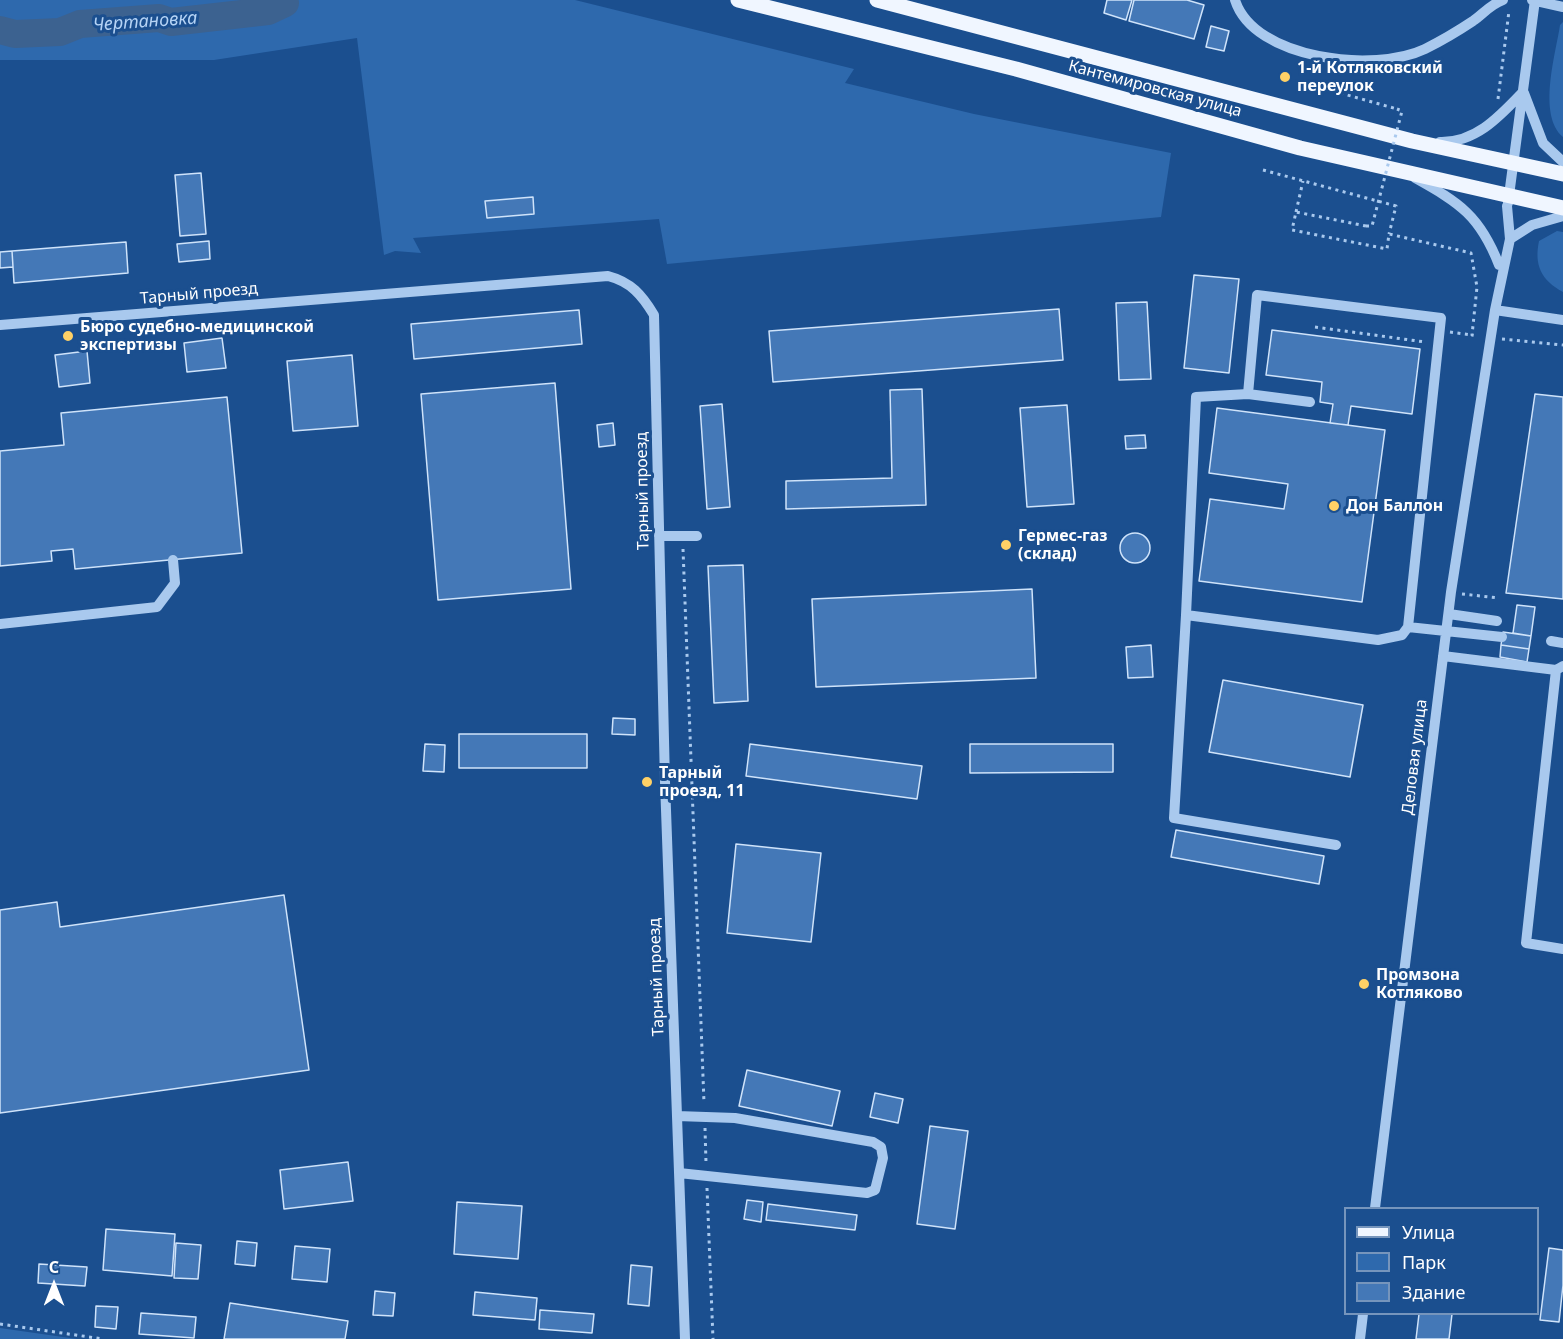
<!DOCTYPE html>
<meta charset="utf-8">
<style>
body{margin:0}
#map{position:relative;width:1563px;height:1339px;overflow:hidden;background:#1b4f8f;font-family:"Noto Sans",sans-serif}
canvas{display:block}
.legend{position:absolute;left:1344px;top:1207px;width:195px;height:108px;box-sizing:border-box;background:#1b4f8f;border:2px solid #7695bc;margin:0;padding:8px 10px;list-style:none;font-size:18px;color:#fff}
.legend li{display:flex;align-items:center;gap:12px;height:30px}
.legend b{width:30px;border:2px solid #7695bc}
.north{position:absolute;left:24px;top:1255px;width:60px;height:60px;-webkit-text-stroke:4px #1b4f8f;paint-order:stroke;rotate:0deg;font-size:16px;font-weight:700;line-height:24px;text-align:center;color:#fff}
.north::after{content:'';display:block;margin:auto;width:21px;height:27px;background:#fff;clip-path:polygon(50% 0,100% 100%,50% 72%,0 100%)}
</style>
<div id="map">
<canvas width="1563" height="1339"></canvas>
<ul class="legend">
<li><b style="height:8px;background:#f0f6ff"></b>Улица</li>
<li><b style="height:16px;background:#2e69ad"></b>Парк</li>
<li><b style="height:16px;background:#4478b7"></b>Здание</li>
</ul>
<div class="north">С</div>
</div>
<script>
const ctx = document.querySelector('canvas').getContext('2d');
ctx.lineJoin = 'round';
function fillPath(path, color) { ctx.fillStyle = color; ctx.fill(path, 'evenodd'); }
function strokePath(path, color, width, dash) { ctx.strokeStyle = color; ctx.lineWidth = width; ctx.lineCap = dash ? 'butt' : 'round'; ctx.setLineDash(dash || []); ctx.stroke(path); }
function label(font, color, halo, rows, align = 'center') {
  ctx.font = font + ' "Noto Sans",sans-serif'; ctx.lineWidth = 6; ctx.setLineDash([]); ctx.textBaseline = 'middle'; ctx.strokeStyle = halo; ctx.fillStyle = color; for (const [text, x, y, turn = 0] of rows) {
    ctx.save(); ctx.translate(x, y); ctx.rotate((+turn || 0) * Math.PI / 180); ctx.textAlign = isNaN(turn) ? turn : align; if (halo) ctx.strokeText(text, 0, 0); ctx.fillText(text, 0, 0); ctx.restore();
  }
}
fillPath(new Path2D(`
 M0,0H575L854,69L845,83L974,114L1171,153L1161,217L667,264L659,219L413,238L421,253L395,251L384,255L357,38L214,60H0Z
 M1563,22V137C1537,115 1556,53 1560,25Z
 M1557,231L1563,232V292C1541,280 1534,265 1539,241Z
 M0,1328L77,1339H0Z`), '#2e69ad');
strokePath(new Path2D(`
 M0,30L15,34L60,32L80,24L159,18L171,22L268,11L285,3L284,0`), '#3c6290', 28);
const building = new Path2D(`
 M1107,0H1132L1126,20L1104,13Z
 M1134,0H1187L1204,5L1194,39L1129,21Z
 M1211,26L1229,31L1224,51L1206,47Z
 M201,173L206,234L180,236L175,175Z
 M533,197L534,214L487,218L485,201Z
 M209,241L210,259L179,262L177,244Z
 M126,242L128,273L14,283L12,251Z
 M12,251L13,267L0,268V252Z
 M1194,275L1239,279L1229,373L1184,368Z
 M1147,302L1151,379L1119,380L1116,303Z
 M1059,309L1063,360L773,382L769,331Z
 M579,310L582,344L414,359L411,324Z
 M1272,330L1420,349L1412,414L1351,406L1348,425L1330,423L1333,404L1320,402L1322,382L1266,375Z
 M222,338L226,368L187,372L184,343Z
 M87,351L90,383L59,387L55,355Z
 M352,355L358,426L293,431L287,361Z
 M555,383L571,589L438,600L421,394Z
 M922,389L926,505L786,509V481L892,478L890,390Z
 M1535,394L1563,397V599L1506,593Z
 M227,397L242,553L75,569L73,549L51,551L52,561L0,566V451L64,445L61,413Z
 M722,404L730,507L707,509L700,406Z
 M1067,405L1074,504L1027,507L1020,408Z
 M1217,408L1385,430L1362,602L1199,581L1210,499L1284,509L1288,484L1209,473Z
 M613,423L615,445L599,447L597,425Z
 M1145,435L1146,448L1126,449L1125,436Z
 M1120 548a15 15 0 1 1 30 0a15 15 0 1 1-30 0Z
 M743,565L748,701L714,703L708,566Z
 M1032,589L1036,678L816,687L812,599Z
 M1517,605L1535,607L1531,636L1513,633Z
 M1503,632L1531,636L1529,649L1501,645Z
 M1151,645L1153,677L1128,678L1126,647Z
 M1501,645L1529,649L1527,662L1500,657Z
 M1223,680L1363,705L1350,777L1209,752Z
 M613,718L635,719V735L612,734Z
 M459,734H587V768H459Z
 M425,744L445,745L444,772L423,771Z
 M750,744L922,766L917,799L746,776Z
 M970,744H1113V772L970,773Z
 M1176,830L1324,856L1319,884L1171,857Z
 M736,844L821,853L811,942L727,933Z
 M284,895L309,1070L0,1113V910L57,902L60,927Z
 M747,1070L840,1091L832,1126L739,1106Z
 M875,1093L903,1099L898,1123L870,1117Z
 M930,1126L968,1131L955,1229L917,1224Z
 M348,1162L353,1201L284,1209L280,1170Z
 M747,1200L763,1202L761,1222L744,1219Z
 M457,1202L522,1206L518,1259L454,1254Z
 M768,1204L857,1215L855,1230L766,1220Z
 M106,1229L175,1234L172,1276L103,1270Z
 M237,1241L257,1243L255,1266L235,1264Z
 M176,1243L201,1245L198,1279L174,1278Z
 M295,1246L330,1249L327,1282L292,1279Z
 M1549,1248L1563,1250V1285L1559,1322L1540,1320Z
 M39,1264L87,1267L85,1286L38,1283Z
 M631,1265L652,1267L649,1306L628,1304Z
 M375,1291L395,1293L393,1316L373,1315Z
 M475,1292L537,1298L535,1320L473,1315Z
 M230,1303L348,1321L345,1339H224Z
 M96,1306L118,1307L116,1329L95,1327Z
 M540,1310L594,1314L592,1333L539,1329Z
 M141,1313L196,1317L194,1338L139,1334Z
 M1419,1314H1452L1449,1339H1416Z`);
fillPath(building, '#4478b7');
strokePath(building, '#cfe3fa', 1.5);
strokePath(new Path2D(`
 M1326,89L1397,109
 M1498,99L1509,11
 M1263,170L1396,206L1389,234
 M1296,212L1303,181
 M1366,226L1296,212L1292,230L1387,249L1389,234L1471,253L1477,287L1472,335L1478,336
 M1315,327L1425,342
 M1450,332L1472,335
 M1502,339L1563,345
 M683,549L704,1103
 M1462,594L1499,598
 M705,1128L706,1163
 M707,1188L713,1339
 M0,1324L103,1339`), '#a9c9ee', 3, [3, 4.5]);
strokePath(new Path2D(`
 M1235,0C1254,60 1375,73 1425,49C1441,41 1458,31 1473,21C1483,14 1491,4 1503,0
 M1532,0L1563,7
 M1524,93L1543,143L1563,162
 M1440,142C1476,143 1500,116 1523,92
 M1415,178C1460,203 1480,216 1499,265
 M1508,203L1535,0
 M1510,239L1532,225L1563,216
 M1257,295L1441,318L1408,627L1402,635L1378,640L1186,615L1196,397L1248,394Z
 M1495,310L1563,320
 M0,325L608,276C631,282 642,295 654,315L665,782L685,1339
 M1248,394L1310,402
 M659,536H697
 M1449,614L1497,621
 M1186,615L1174,818L1336,845
 M0,624L157,607L175,583L173,560
 M1408,627L1502,637
 M1551,641L1563,643
 M1443,656L1556,670L1563,666
 M1556,670L1526,943L1563,949
 M677,1116L735,1118L873,1142L881,1147L883,1158L875,1190L867,1193L679,1173
 M1375,1208L1451,592L1495,310L1510,239L1507,206
 M1360,1339L1363,1314`), '#a9c9ee', 10);
strokePath(new Path2D(`
 M738,0L1016,69L1300,148L1563,208
 M877,0L1412,141L1563,174`), '#f0f6ff', 15);
strokePath(new Path2D(`
 M1366,226H1372L1402,111L1397,109`), '#a9c9ee', 3, [3, 4.5]);
for (const [x, y, r, color] of [
 [1285,77,6,"#ffd166"],
 [68,336,6,"#ffd166"],
 [1334,506,6,"#ffd166"],
 [1006,545,6,"#ffd166"],
 [647,782,6,"#ffd166"],
 [1364,984,6,"#ffd166"]
]) { const dot = new Path2D(); dot.arc(x, y, r, 0, 2 * Math.PI); ctx.fillStyle = color; ctx.fill(dot); strokePath(dot, '#1b4f8f', 2); }
label('bold 16px', '#fff', '#1b4f8f', [
 ["1-й Котляковский",1297,68],
 ["переулок",1297,86],
 ["Бюро судебно-медицинской",80,327],
 ["экспертизы",80,345],
 ["Дон Баллон",1346,506],
 ["Гермес-газ",1018,536],
 ["(склад)",1018,554],
 ["Тарный",659,773],
 ["проезд, 11",659,791],
 ["Промзона",1376,975],
 ["Котляково",1376,993]
], 'left');
label('16px', '#fff', '#1b4f8f', [
 ["Кантемировская улица",1155,89,15],
 ["Тарный проезд",199,294,-5],
 ["Тарный проезд",643,491,-91],
 ["Деловая улица",1415,757,-83],
 ["Тарный проезд",657,977,-92]
]);
label('italic 18px', '#b5d3f5', '#1b4f8f', [
 ["Чертановка",145,22,-4]
]);
</script>
